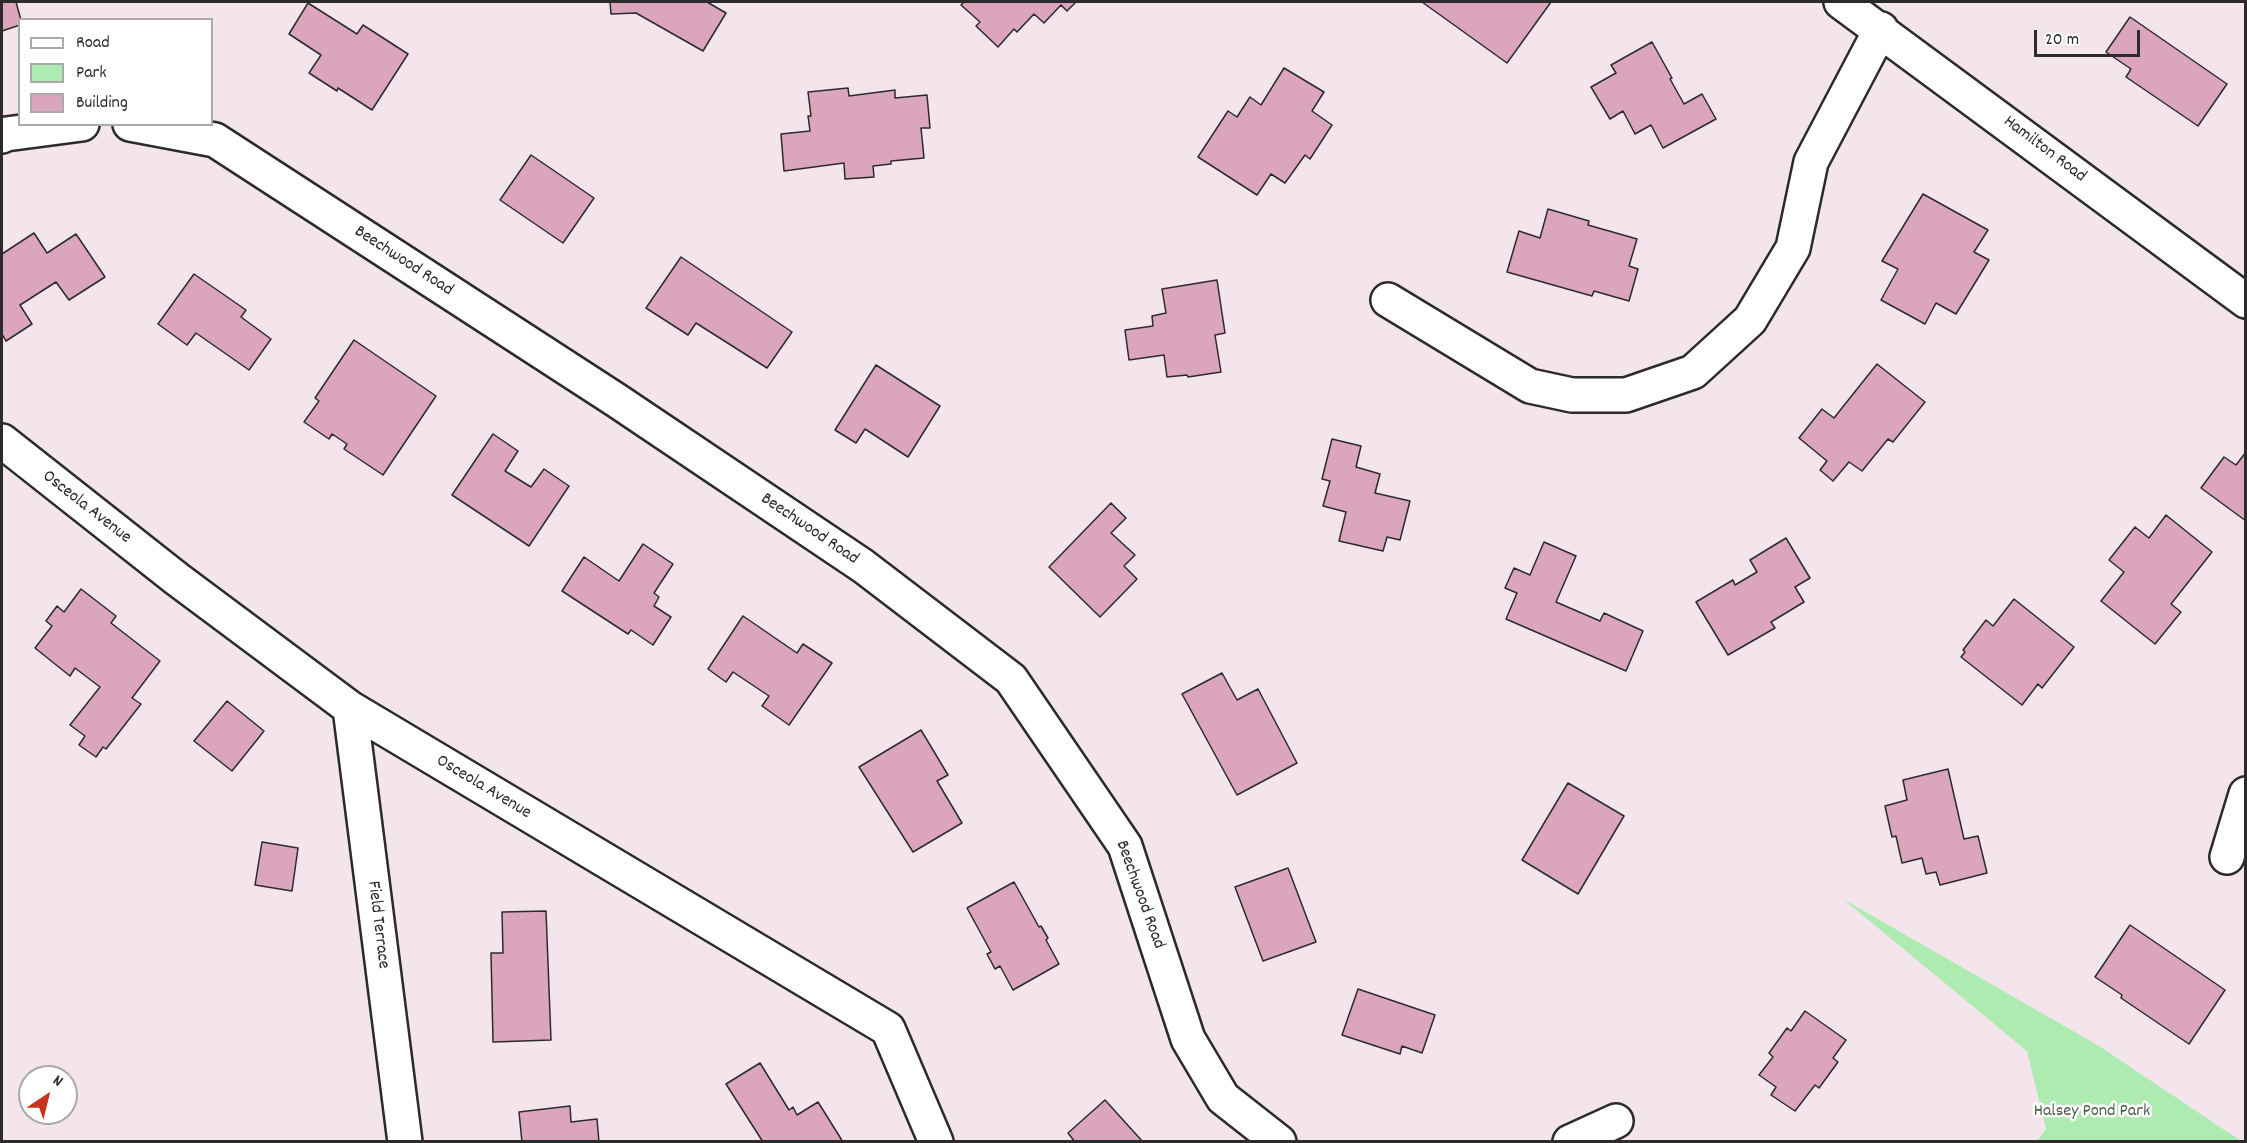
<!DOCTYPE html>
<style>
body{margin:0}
#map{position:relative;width:2247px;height:1143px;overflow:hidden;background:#f4e4eb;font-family:Dekko,sans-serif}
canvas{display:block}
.frame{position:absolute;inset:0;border:3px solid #2b2b2b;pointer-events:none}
.legend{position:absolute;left:18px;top:18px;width:195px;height:108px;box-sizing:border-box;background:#fff;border:2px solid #aaa;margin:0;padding:8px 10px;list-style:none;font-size:18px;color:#2b2b2b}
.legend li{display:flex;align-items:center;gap:12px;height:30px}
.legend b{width:30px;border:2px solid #aaa}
.north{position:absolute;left:18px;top:1065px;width:60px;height:60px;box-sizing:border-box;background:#fff;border:2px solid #aaa;border-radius:50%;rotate:35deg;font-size:16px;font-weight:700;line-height:24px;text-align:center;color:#2b2b2b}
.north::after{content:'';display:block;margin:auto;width:21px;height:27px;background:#c8321e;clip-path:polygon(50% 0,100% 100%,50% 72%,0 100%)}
.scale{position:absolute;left:2034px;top:30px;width:106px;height:27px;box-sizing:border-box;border:3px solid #2b2b2b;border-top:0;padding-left:8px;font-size:18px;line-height:21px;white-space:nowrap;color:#2b2b2b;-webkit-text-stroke:4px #fff;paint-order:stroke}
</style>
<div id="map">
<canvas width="2247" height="1143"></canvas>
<div class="frame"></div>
<ul class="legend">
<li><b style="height:8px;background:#fff"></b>Road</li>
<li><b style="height:16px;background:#adebb1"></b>Park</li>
<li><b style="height:16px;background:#dba6bd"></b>Building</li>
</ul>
<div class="north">N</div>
<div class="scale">20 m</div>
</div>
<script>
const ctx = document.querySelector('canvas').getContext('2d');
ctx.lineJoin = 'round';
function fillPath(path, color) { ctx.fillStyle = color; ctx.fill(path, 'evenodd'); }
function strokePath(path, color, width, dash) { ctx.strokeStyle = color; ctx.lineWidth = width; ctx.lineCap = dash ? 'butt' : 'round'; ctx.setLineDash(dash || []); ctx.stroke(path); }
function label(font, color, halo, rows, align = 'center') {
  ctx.font = font + ' Dekko,sans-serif'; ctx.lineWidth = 5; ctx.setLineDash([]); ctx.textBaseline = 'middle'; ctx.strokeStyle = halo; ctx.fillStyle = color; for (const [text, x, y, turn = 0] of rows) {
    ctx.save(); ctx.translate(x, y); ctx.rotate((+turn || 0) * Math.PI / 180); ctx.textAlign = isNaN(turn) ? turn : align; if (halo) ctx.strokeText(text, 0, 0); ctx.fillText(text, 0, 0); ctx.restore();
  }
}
fillPath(new Path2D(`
 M1843,899L2099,1046L2241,1141H2037L2046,1129L2027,1051Z`), '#adebb1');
const building = new Path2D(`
 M2,2H16L21,20L20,25L2,31Z
 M610,2H707L726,13L703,51L636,13L611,14Z
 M964,2H1076L1067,11L1061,5L1044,23L1034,14L1017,32L1014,29L998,47L976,26L980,22L961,5Z
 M1422,2H1551L1507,63Z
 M308,3L357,34L363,25L408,54L372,110L338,88L337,91L309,73L321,55L289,34Z
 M2130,17L2227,84L2198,126L2126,77L2131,69L2106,52Z
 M1652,42L1672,78L1670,79L1684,104L1702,94L1716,119L1663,148L1651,125L1635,134L1623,111L1610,119L1591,87L1616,73L1611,65Z
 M1284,68L1324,92L1312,111L1332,125L1310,159L1305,155L1285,183L1271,174L1257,195L1198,157L1228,111L1237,117L1250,97L1261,105Z
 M848,88L849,96L895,90V98L927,95L930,128H921L924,158L891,161V164L873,166L874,177L845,179L844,163L784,171L781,134L810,131L808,116H811L808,92Z
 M531,155L594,198L563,243L500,200Z
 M1923,194L1988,230L1974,252L1989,260L1956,314L1936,303L1925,324L1881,300L1898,269L1882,261Z
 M1548,209L1589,221L1588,225L1637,239L1629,266L1638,269L1629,301L1594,291L1592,296L1507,272L1519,231L1540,238Z
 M34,233L47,253L76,234L105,277L69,300L56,282L20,305L32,324L6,341L2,334V254Z
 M681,257L792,332L767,368L696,323L688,335L646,308Z
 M194,274L246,310L241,317L271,339L249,370L196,333L187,345L158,324Z
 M1217,280L1225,333L1215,335L1221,372L1188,377L1187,375L1167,377L1164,355L1129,360L1125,330L1153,326L1152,316L1166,313L1162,289Z
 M354,340L436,396L383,475L344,449L347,444L332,434L329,439L304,422L319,401L315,398Z
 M1877,364L1925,402L1893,442L1888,439L1862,471L1849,462L1833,481L1820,470L1827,461L1799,438L1822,409L1834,418Z
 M876,365L940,406L908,457L865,429L856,443L835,430Z
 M493,434L518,451L505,471L531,487L544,469L569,486L529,546L452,495Z
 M1332,439L1361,446L1356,467L1380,474L1375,493L1410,501L1400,540L1387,537L1383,551L1339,541L1346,512L1323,506L1330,481L1322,479Z
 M2246,452V521L2201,488L2224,457L2236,465Z
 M1111,503L1126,518L1111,533L1135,555L1124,566L1137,579L1100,617L1049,567Z
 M2166,515L2212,552L2171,604L2181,612L2155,644L2101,601L2124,572L2109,560L2135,527L2149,538Z
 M1786,538L1810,578L1795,587L1804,602L1771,622L1775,628L1728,655L1696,602L1733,580L1735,585L1757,572L1750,560Z
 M1544,542L1576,556L1556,602L1600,621L1604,613L1643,631L1626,671L1506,619L1517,593L1505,588L1514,568L1530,575Z
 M643,544L673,564L654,593L659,597L654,606L671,617L653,645L631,630L628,634L562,591L584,557L619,581Z
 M81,589L116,616L111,623L160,661L132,698L141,704L106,749L103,747L96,757L79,745L85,736L70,725L100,687L75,668L70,676L35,648L52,626L46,621L57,606L64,612Z
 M2014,599L2074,647L2042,688L2038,684L2022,705L1961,657L1965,652L1963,650L1986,620L1993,626Z
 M743,616L797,653L803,644L832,663L789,725L762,706L769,696L733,672L726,682L708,669Z
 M1222,673L1237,700L1258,689L1297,763L1237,795L1182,694Z
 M227,701L264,731L232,771L194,741Z
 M921,730L948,775L937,781L962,823L913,852L859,767Z
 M1948,769L1964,839L1978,836L1987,873L1940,885L1936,872L1926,874L1922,858L1902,863L1896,836L1892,837L1885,806L1907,800L1903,780Z
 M1568,783L1624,816L1578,894L1522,860Z
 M262,842L298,848L292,891L255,885Z
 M1288,868L1316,942L1263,961L1235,887Z
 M1014,882L1039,927L1041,926L1048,938L1046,940L1059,964L1013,990L1000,966L995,969L987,954L991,952L967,908Z
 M546,911L551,1040L493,1042L491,953H503L502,912Z
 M2130,925L2225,990L2189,1044L2121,998L2122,995L2095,977Z
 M1358,989L1435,1015L1422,1053L1402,1046L1400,1054L1342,1035Z
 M1805,1011L1846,1040L1833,1058L1838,1062L1819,1088L1815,1085L1795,1111L1771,1095L1776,1087L1759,1075L1773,1057L1769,1053L1787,1028L1791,1031Z
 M760,1063L789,1110L793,1107L797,1115L818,1102L843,1142H763L726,1084Z
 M1105,1100L1143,1142H1075L1068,1133Z
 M570,1106L571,1122L597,1119L599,1142H522L519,1112Z`);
fillPath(building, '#dba6bd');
strokePath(building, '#2b2b2b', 1.5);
const minor = new Path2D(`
 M1841,2L2246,301
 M130,124L215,140L616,400L863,566L1011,679L1125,846L1188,1039L1223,1098L1279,1142
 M2,136L6,134L82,124
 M1388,300L1530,386L1572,395H1626L1693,372L1750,320L1793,248L1811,162L1881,29
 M2,441L177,579L350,708L888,1029L936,1142
 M350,708L405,1142
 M2227,857L2246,794
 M1570,1142L1616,1121`);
strokePath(minor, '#2b2b2b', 38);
strokePath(minor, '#fff', 33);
label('18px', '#2b2b2b', '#fff', [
 ["Hamilton Road",2044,150,37],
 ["Beechwood Road",403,262,33],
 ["Osceola Avenue",86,508,38],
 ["Beechwood Road",809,530,34],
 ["Osceola Avenue",483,788,31],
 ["Beechwood Road",1139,895,70],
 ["Field Terrace",377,925,83]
]);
label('18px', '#4c5b4c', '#fff', [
 ["Halsey Pond Park",2092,1113]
]);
</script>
